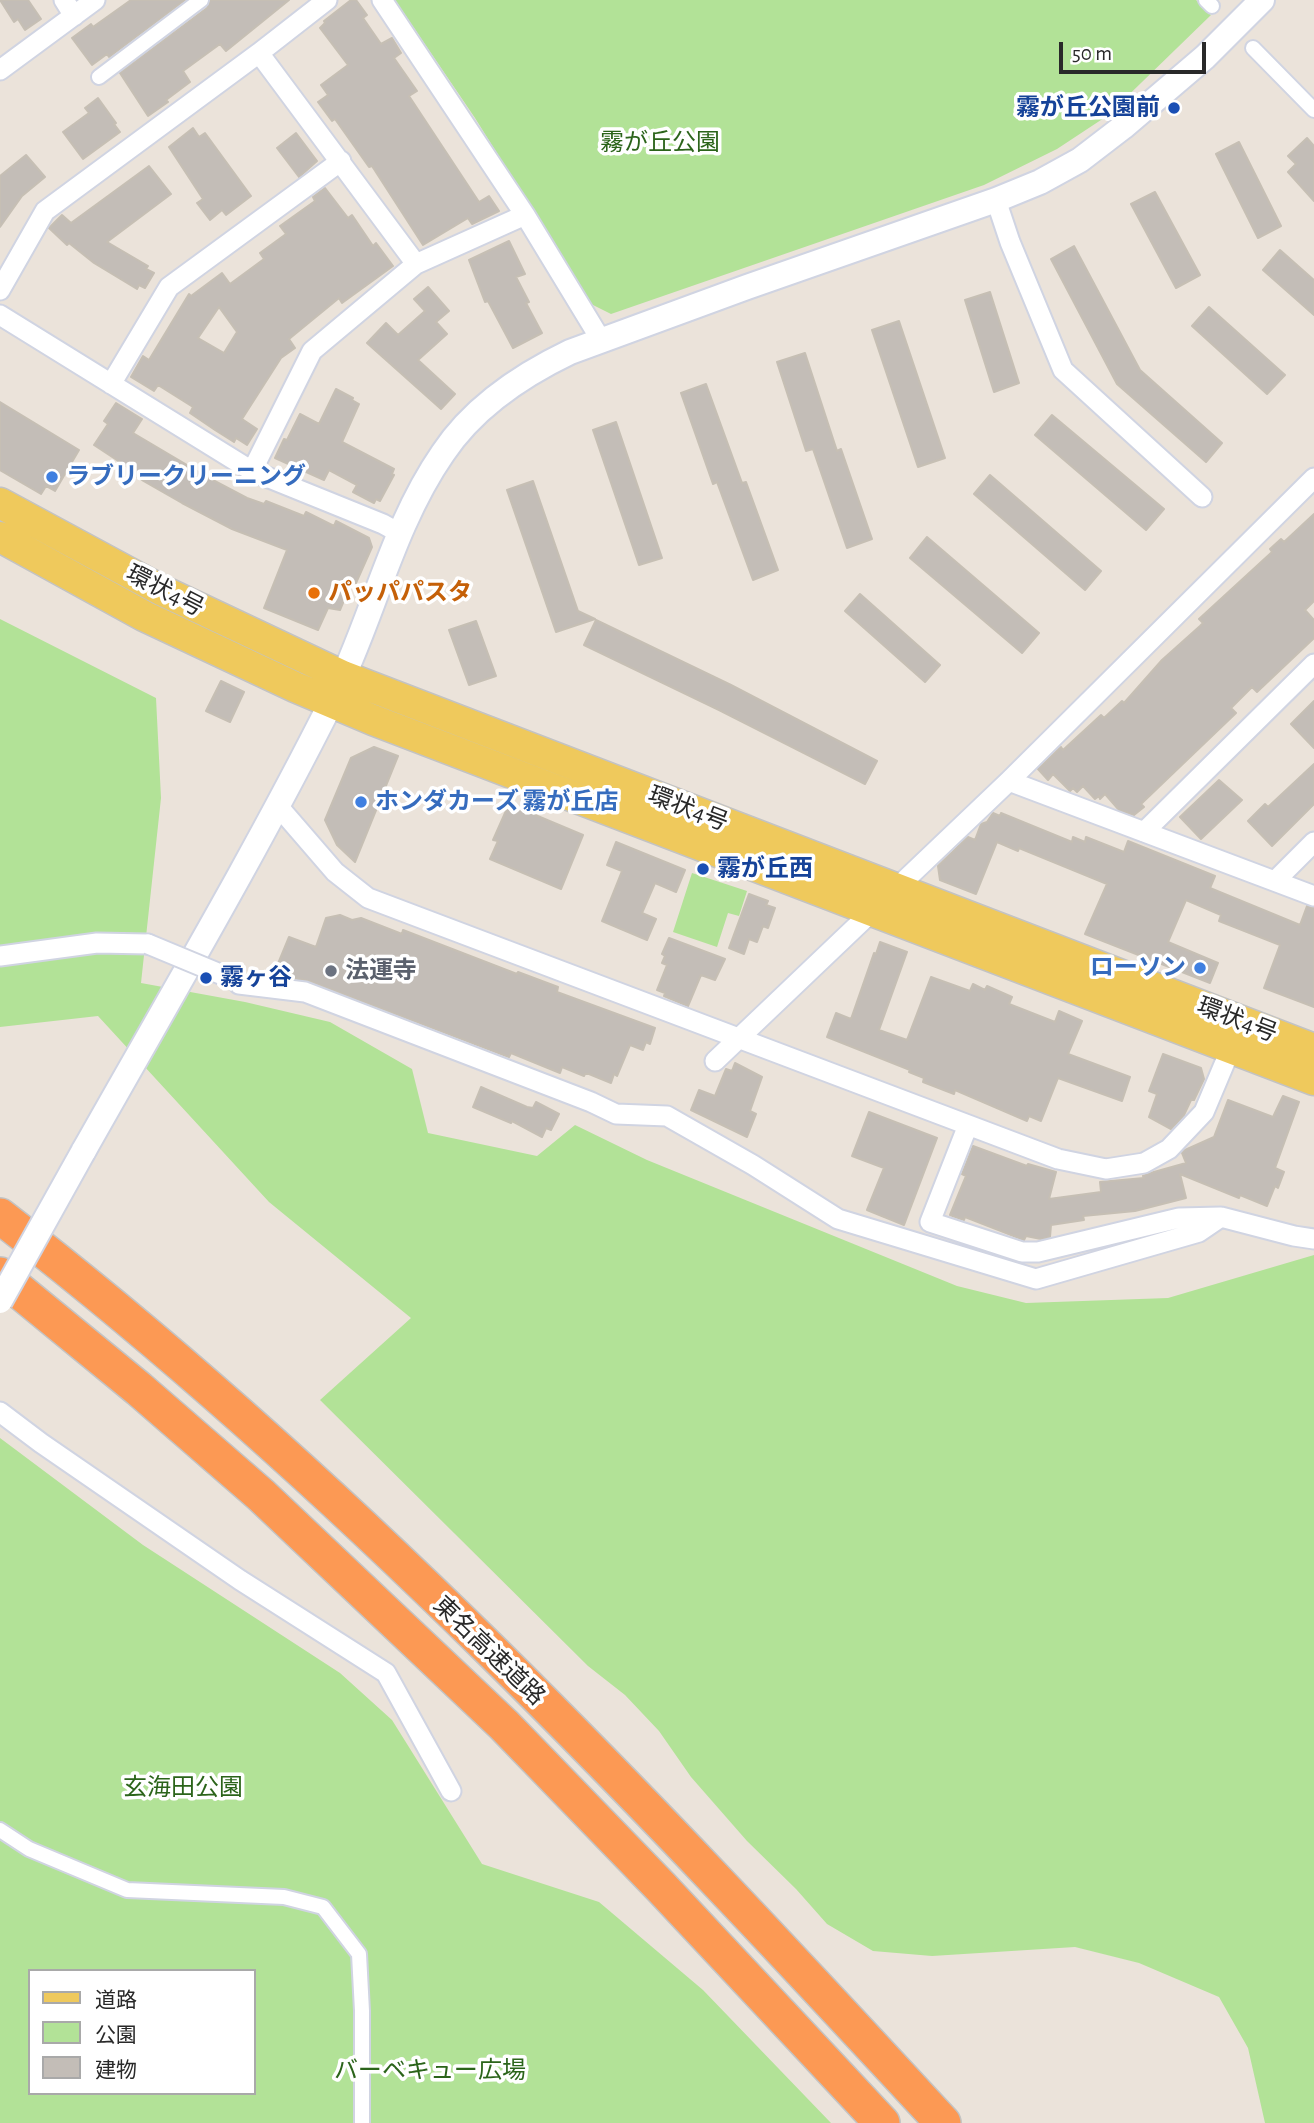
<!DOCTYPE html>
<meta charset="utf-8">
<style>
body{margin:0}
#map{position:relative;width:1314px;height:2123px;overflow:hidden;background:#ebe3da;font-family:"Alegreya Sans","Noto Sans JP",sans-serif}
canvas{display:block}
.legend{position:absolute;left:28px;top:1969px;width:228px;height:126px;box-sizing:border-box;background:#fff;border:2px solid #a9a9a9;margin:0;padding:9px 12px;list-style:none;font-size:21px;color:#292929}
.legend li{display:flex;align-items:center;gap:14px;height:35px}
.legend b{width:35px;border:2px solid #a9a9a9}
.scale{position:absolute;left:1059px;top:42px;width:147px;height:32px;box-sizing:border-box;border:4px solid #292929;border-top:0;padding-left:9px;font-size:21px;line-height:24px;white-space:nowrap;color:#292929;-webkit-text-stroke:5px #fff;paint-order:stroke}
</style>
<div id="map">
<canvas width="1314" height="2123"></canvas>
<ul class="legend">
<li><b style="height:9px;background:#efc95c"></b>道路</li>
<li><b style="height:19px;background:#b2e297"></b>公園</li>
<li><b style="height:19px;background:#c3bdb7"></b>建物</li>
</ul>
<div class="scale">50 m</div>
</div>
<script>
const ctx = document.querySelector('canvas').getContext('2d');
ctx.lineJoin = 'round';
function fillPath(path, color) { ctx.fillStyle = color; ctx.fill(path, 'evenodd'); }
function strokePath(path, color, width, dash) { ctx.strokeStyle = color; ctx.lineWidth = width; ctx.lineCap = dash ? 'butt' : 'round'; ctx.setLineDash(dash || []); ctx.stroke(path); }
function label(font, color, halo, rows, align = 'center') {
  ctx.font = font + ' "Alegreya Sans","Noto Sans JP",sans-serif'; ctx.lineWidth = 7; ctx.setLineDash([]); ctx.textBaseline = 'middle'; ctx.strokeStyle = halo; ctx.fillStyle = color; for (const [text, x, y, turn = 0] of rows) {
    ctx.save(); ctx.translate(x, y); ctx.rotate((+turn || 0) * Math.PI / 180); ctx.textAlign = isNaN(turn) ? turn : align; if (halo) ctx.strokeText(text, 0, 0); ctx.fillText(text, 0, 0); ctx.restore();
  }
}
fillPath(new Path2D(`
 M395,0H1196L1211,15L1107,116L1057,149L984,185L611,314L591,304L475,118Z
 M0,619L156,698L161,798L141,983L245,1002L330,1022L412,1069L428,1133L537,1156L575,1125L647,1160L957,1286L1026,1303L1168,1298L1314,1255V2123H1265L1248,2048L1219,1997L1139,1963L1075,1947L932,1956L873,1951L827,1924L796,1889L747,1841L691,1777L659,1731L625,1695L588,1666L320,1400L411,1318L269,1202L98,1016L0,1027Z
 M692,873L747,891L739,916L728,913L717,947L673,932Z
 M0,1438L143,1545L340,1673L392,1720L482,1864L599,1902L703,1990L831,2123H0ZM30,1971H254V2093H30Z`), '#b2e297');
const building = new Path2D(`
 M0,0H28L41,19L25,30L18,19L14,22Z
 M131,0H185L109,57L107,54L92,65L72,38L91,24L93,27Z
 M210,0H289L226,51L220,44L183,71L190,82L166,100L168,102L148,116L120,73L207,8Z
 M351,0H356L367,15L363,18L381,44L392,38L401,53L394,58L417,91L409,96L479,202L489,196L499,211L472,224L468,218L423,245L372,166L369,167L335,119L332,121L318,102L328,95L321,85L348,65L320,28L325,23L324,21Z
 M98,98L116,123L114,124L120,132L83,159L63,132L89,113L85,108Z
 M193,128L199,137L205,133L251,196L226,215L222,210L210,220L197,203L203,199L169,147Z
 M296,133L317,161L299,177L277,148Z
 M1307,138L1314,146V201L1288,172L1296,164L1288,156Z
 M1239,142L1281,226L1258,238L1216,154Z
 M26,155L45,177L22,196L0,227V176Z
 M149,166L171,194L107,242L148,266L146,269L154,273L145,288L139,285L137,289L94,263L69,243L67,245L49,228L62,215L71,223Z
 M325,188L348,218L352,215L373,246L376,243L393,266L342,303L339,298L289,339L295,348L281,358L242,419L257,429L247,445L236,438L234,442L215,430L190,413L193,407L158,385L154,391L131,377L143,356L149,360L189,294L191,296L222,273L230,284L264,259L260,253L286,234L280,226L315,201L313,197ZM219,307L237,332L224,353L198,338Z
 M1155,192L1200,275L1176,288L1131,204Z
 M509,241L525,274L516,277L529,302L526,303L542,333L513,348L488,301L485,302L469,260Z
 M1074,246L1140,370L1222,443L1206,462L1117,384L1051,259Z
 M1280,250L1314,280V315L1263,270Z
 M428,287L449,311L436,322L447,334L418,360L455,394L441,409L367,343L386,323L398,335L425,311L414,299Z
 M990,292L1019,383L994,392L965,300Z
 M1209,307L1285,375L1267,394L1192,326Z
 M899,321L945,458L918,467L872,330Z
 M805,353L837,451L841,449L872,539L847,548L813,449L806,451L777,362Z
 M706,384L742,483L746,482L778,570L753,580L717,482L713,484L681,393Z
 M336,389L353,398L352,400L359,404L342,442L394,469L392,474L394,475L380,501L376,499L374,503L353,492L357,485L329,470L324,480L275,458L284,439L287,440L300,414L319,424Z
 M0,402L79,450L55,491L46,486L41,494L0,470Z
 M116,403L142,419L133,433L209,478L247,498L264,504L266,501L304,516L306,512L334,526L336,521L369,538L372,547L356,583L352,581L340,610L328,608L318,630L264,608L287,550L232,529L182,503L133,475L135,472L94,445L108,424L104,421Z
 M1052,415L1164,509L1146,530L1035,435Z
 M616,422L662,558L639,565L593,430Z
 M990,475L1101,571L1085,590L974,494Z
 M533,481L578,611L595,619L556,632L507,490Z
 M1314,514V601L1305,610L1314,620V638L1257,692L1252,687L1231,708L1236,713L1141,804L1144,807L1134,815L1119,810L1105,794L1100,799L1099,796L1095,799L1083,786L1077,792L1073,788L1070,791L1053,774L1048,780L1038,769L1061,747L1063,750L1101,715L1104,718L1122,701L1124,703L1162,660L1200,626L1203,623L1199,619L1272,552L1270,549L1281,539L1284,542Z
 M927,537L1039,633L1022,653L910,558Z
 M860,594L940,665L925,682L845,611Z
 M596,620L731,685L877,761L865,784L719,710L584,645Z
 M476,621L496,676L469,685L449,630Z
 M221,681L244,692L230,722L206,711Z
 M1314,701V748L1291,724Z
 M374,747L398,756L355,862L337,845L325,820L351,758Z
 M1314,764V804L1272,846L1248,821L1265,804L1268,807Z
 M1219,780L1242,800L1201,839L1180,817Z
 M509,804L583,835L561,889L490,859L498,841L493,840Z
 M993,813L1000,816L1001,813L1072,842L1073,837L1085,842L1086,837L1124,852L1128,841L1215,876L1210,888L1300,925L1307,906L1314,908V1007L1264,988L1280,945L1219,921L1221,915L1186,900L1168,942L1218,963L1210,983L1085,934L1107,884L1019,848L1018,851L997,842L976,894L940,880L938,866L968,837L975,840L981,824L987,822Z
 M616,842L685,870L676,892L655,883L642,913L656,919L647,940L602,921L622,871L607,865Z
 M749,894L768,901L766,905L775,908L768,928L763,926L757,942L749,939L744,954L729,948Z
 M340,915L352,920L361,918L402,934L403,930L517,974L518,972L558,987L557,992L655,1028L650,1044L646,1042L643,1050L630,1045L617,1076L614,1074L611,1083L589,1074H585L584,1076L562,1067L560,1073L511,1053L509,1057L309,981L293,978L275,971L289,937L316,947L326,918Z
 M669,938L725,959L715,980L701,975L688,1006L664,996L665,993L657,990L667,965L662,963L665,956L662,954Z
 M880,942L907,952L879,1030L907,1040L931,977L970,991L973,984L985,990L987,986L1012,997L1009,1004L1055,1022L1059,1011L1082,1021L1068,1054L1130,1077L1122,1101L1058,1078L1041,1121L1029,1116L1027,1121L955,1090L954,1094L923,1082L924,1078L909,1072L910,1070L827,1037L836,1013L851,1019L874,953L876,954Z
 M1163,1054L1201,1068L1204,1079L1194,1100H1191L1184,1115L1171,1129L1149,1117L1157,1094L1149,1091Z
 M735,1063L762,1077L750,1111L756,1114L747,1137L691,1110L699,1090L715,1096L726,1069L732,1071Z
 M481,1087L527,1107L533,1108L536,1102L559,1114L551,1130L546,1128L542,1137L512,1121L511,1123L473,1107Z
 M1283,1096L1299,1102L1275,1168L1284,1172L1278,1188L1275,1186L1267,1206L1240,1195L1239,1198L1180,1174L1186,1198L1135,1211L1083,1216L1084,1220L1051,1225L1050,1237L1041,1239L1026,1236L1024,1240L965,1217L964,1220L950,1215L966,1176L962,1174L973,1146L1027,1166L1028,1164L1056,1172L1049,1199L1101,1192L1100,1182L1144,1178L1143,1176L1154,1172L1186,1163L1182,1153L1185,1150L1214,1137L1228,1100L1273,1117Z
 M869,1112L937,1138L904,1225L867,1210L884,1168L852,1156Z`);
fillPath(building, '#c3bdb7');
strokePath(building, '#c6bfb4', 2);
const pedestrian = new Path2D(`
 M1206,0L1212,6
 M1253,48L1314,110
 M99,77L201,0
 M0,1830L29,1849L127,1890L284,1897L323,1907L359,1954L362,2011V2123`);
const minor = new Path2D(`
 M64,0L74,16
 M382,0L525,215L601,340
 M259,53L416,264
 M0,70L95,0
 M996,200L1010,242L1063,370L1202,497
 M0,290L45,211L259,53L327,0
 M0,315L252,471L383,524L401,534
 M111,384L169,287L341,161
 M252,471L312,351L416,264L525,215
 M1009,781L1314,896
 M278,806L335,872L368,898L1058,1159L1106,1169L1144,1163L1169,1149L1204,1112L1231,1048
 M1144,832L1314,664
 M1275,881L1314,842
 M0,956L97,943L148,944
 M237,981L239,984L305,992L591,1102L616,1114L667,1116L753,1165L838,1219L1036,1279L1199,1232L1221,1217L1294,1236L1314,1239
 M715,1061L1009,781L1314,478
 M968,1125L930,1222L1022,1252H1038L1179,1218L1221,1217
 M0,1412L41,1443L240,1580L386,1673L451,1791`);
const tertiary = new Path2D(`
 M83,1152C167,1003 254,856 331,703C372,622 391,528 443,453C473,408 522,375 570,352L747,287L996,200L1040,182L1080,160L1123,127L1205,57L1262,0`);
const primary = new Path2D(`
 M0,503L163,591L343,676L1314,1049
 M0,537L144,616L295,687L373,720L1314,1080`);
const motorway = new Path2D(`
 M0,1216C346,1483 647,1803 943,2123
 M0,1275L139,1389L261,1495L504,1725L661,1887L882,2123`);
strokePath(pedestrian, '#d0d4e2', 18);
strokePath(minor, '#d0d4e2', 23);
strokePath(tertiary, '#d0d4e2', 28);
strokePath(primary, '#c3c3c3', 33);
strokePath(motorway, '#c3c3c3', 38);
strokePath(pedestrian, '#fff', 14);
strokePath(minor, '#fff', 19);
strokePath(tertiary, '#fff', 24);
strokePath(primary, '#efc95c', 30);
strokePath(motorway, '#fc9954', 35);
const minorBridge = new Path2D(`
 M148,944L237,981`);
const tertiaryBridge = new Path2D(`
 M0,1301L83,1152`);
strokePath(minorBridge, '#d0d4e2', 23, []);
strokePath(tertiaryBridge, '#d0d4e2', 28, []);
strokePath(minorBridge, '#fff', 19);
strokePath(tertiaryBridge, '#fff', 24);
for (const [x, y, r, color] of [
 [1174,108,7,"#1a4fb4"],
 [52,477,7,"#3f7fe0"],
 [314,593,7,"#e8710a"],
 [361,802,7,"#3f7fe0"],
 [703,869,7,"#1a4fb4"],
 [1200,968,7,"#3f7fe0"],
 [331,971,7,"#6b7280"],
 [206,978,7,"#1a4fb4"]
]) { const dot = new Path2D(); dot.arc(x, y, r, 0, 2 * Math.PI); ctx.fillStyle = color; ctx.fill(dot); strokePath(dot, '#fff', 2.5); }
label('bold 24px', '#164399', '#fff', [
 ["霧が丘公園前",1160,108,"right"],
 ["霧が丘西",717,869],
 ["霧ヶ谷",220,978]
], 'left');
label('24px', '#2b641a', '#fff', [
 ["霧が丘公園",660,143],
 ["玄海田公園",183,1788],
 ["バーベキュー広場",430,2071]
]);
label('bold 24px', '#366cbe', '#fff', [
 ["ラブリークリーニング",66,477],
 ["ホンダカーズ 霧が丘店",375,802],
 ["ローソン",1186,968,"right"]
], 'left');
label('24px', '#292929', '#fff', [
 ["環状4号",165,591,27],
 ["環状4号",688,809,21],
 ["環状4号",1237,1020,21],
 ["東名高速道路",489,1651,44]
]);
label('bold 24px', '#c56008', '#fff', [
 ["パッパパスタ",328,593]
], 'left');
label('bold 24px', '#5b616d', '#fff', [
 ["法運寺",345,971]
], 'left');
</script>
